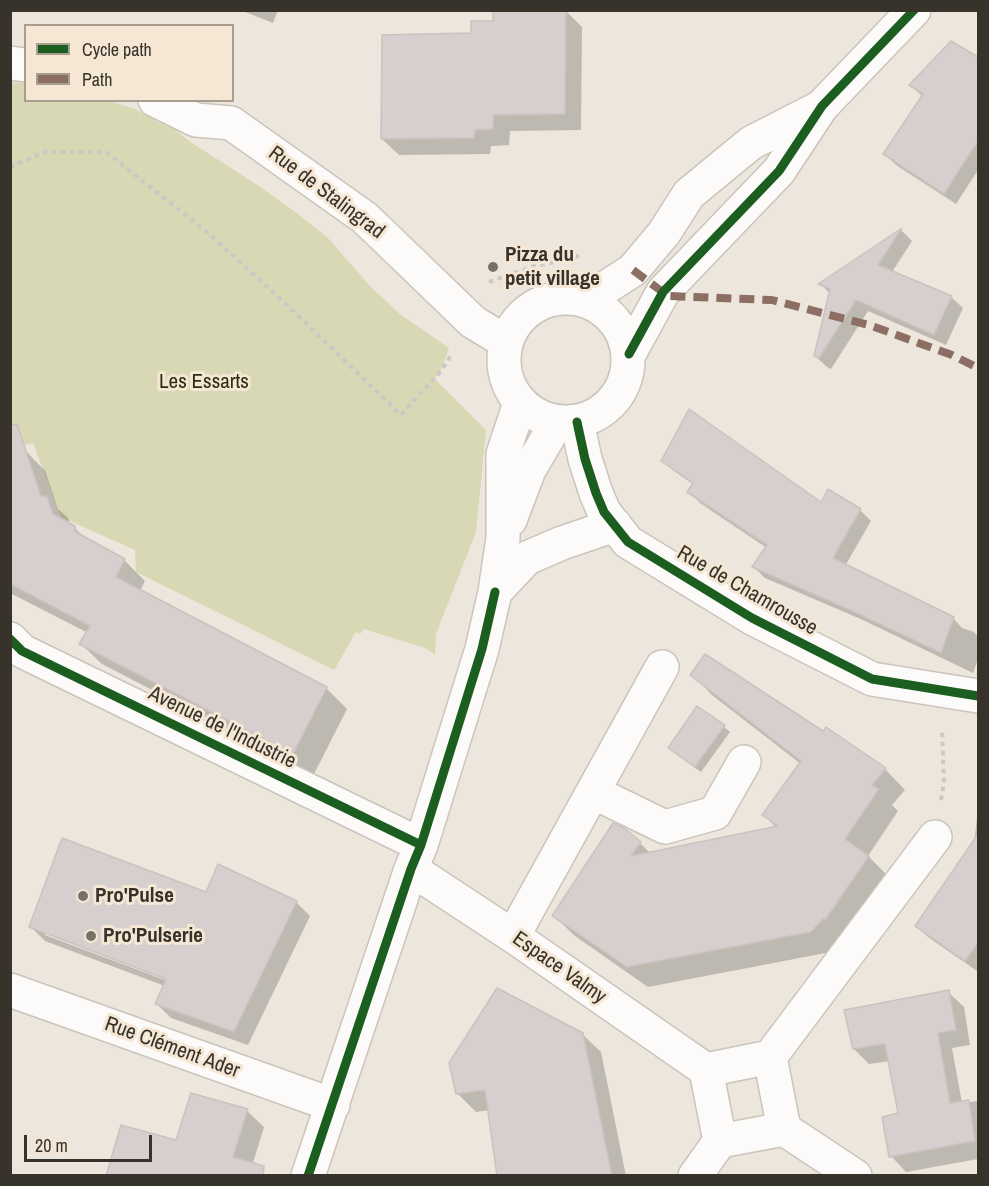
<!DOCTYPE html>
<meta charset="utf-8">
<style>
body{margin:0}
#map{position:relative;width:989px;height:1186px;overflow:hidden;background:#ede6dc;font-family:"Archivo Narrow",sans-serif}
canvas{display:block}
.frame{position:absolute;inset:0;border:12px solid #37322a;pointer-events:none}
.legend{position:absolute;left:24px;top:24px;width:210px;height:78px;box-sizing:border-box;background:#f5e7d4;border:2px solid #a99f90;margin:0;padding:8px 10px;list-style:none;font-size:18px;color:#37322a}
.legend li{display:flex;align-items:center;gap:12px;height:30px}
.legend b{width:30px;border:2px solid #a99f90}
.scale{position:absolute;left:24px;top:1135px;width:128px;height:27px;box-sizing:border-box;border:3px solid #37322a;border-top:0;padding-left:8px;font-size:18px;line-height:21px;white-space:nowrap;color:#37322a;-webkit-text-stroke:4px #f5e7d4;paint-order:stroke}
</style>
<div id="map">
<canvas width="989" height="1186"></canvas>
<div class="frame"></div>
<ul class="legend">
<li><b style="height:8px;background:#1b5e20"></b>Cycle path</li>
<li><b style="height:8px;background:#8d6e63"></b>Path</li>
</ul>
<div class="scale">20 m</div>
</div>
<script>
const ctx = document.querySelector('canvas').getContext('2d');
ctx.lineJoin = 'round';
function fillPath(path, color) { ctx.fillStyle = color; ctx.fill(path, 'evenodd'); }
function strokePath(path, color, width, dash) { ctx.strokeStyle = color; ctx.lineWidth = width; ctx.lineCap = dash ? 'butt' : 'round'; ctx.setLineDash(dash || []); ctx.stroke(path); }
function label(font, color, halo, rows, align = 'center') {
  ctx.font = font + ' "Archivo Narrow",sans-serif'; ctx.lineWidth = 6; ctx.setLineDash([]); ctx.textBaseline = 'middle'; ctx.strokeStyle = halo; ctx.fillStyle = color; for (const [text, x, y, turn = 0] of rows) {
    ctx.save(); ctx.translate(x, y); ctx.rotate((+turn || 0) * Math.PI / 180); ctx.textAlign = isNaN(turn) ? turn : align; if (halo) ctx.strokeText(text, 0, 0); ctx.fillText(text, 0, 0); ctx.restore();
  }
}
fillPath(new Path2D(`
 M11,82L25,83L26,100L110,101L135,109L159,123L174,129L192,143L259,186L294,211L328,238L370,286L400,314L449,348L439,375L434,378L486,430L476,532L436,634L435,654L425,648L364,629L360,634L356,632L334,670L136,572L135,550L61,517L33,443L11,449Z`), '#d9d8b4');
fillPath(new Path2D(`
 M240,10H278L273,23Z
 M565,10L582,27L581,130L510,131L509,145L491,146L490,154L399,155L382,139L472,34L494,22Z
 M951,43L978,59V170L956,204L896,165L885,154L923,97L911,85Z
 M901,230L912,241L892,272L951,297L963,308L946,345L868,311L831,369L827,367L815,356L830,294L821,284Z
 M25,450L45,471L58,509L68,518L70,525L74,527L88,541L124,560L145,581L140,591L326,688L347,709L314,774L102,664L81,644L88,633L10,593V455Z
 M663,460L822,504L860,510L871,521L845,566L953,618L962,628L974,632L978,637V659L973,673L863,620L765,578L754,567L767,548L700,503L689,492L694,485L674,471Z
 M692,674L824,733L826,729L885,769L905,790L892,805L898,811L868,856L889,877L831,952L648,987L575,936L554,916L640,843L650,853L777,828L764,815L801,764L712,695Z
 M697,708L724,727L730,732L701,772L675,753L670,748Z
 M978,809V968L977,971L928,937L917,926L974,844Z
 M207,894L296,902L310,916L248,1045L171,1018L157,1004L165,986L45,941L31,927ZM45,932L174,981L173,983L45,935Z
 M948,992L964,1007L970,1045L952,1048L962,1103L978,1101V1159L906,1172L891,1156L900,1115L890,1061L869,1064L854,1049Z
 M582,1034L601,1052L626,1176H499L489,1110L476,1112L457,1093Z
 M247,1111L264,1127L249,1176L177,1142Z`), '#0003');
const building = new Path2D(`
 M493,10H566L565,114L494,115L493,129L475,130L474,138L381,139L382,35L471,33V21H493Z
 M951,41L978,57V141L944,194L883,154L923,94L909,85Z
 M902,228L878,265L952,296L934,335L856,300L819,358L814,356L830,289L818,284Z
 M689,409L821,502L828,489L861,509L833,558L954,617L941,653L850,610L752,567L767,545L687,492L693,483L661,461Z
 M17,424L41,496H47L53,514L75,526L74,531L125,559L116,577L327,687L293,754L79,644L90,626L10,584V425Z
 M705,654L823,731L826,727L886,768L872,785L879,789L845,839L869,856L826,919H823L811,932L627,967L552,916L613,823L624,828L641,842L631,856L778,826L762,815L801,761L690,675Z
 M697,706L725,725L695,767L668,748Z
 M978,834V943L965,961L915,926Z
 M62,838L206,892L218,864L297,901L234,1032L155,1004L166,979L29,927Z
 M497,988L583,1033L612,1176H497L485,1090L456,1094L449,1063Z
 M949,990L956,1030L938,1033L950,1103L969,1100L975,1141L889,1157L882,1117L898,1113L885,1044L853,1049L844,1010Z
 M191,1093L248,1109L233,1157L264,1166L263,1176H106L121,1125L176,1140Z`);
fillPath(building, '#d7cfcd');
strokePath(building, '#c9c2c0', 1.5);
const minor = new Path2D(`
 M10,63L26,65
 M155,100L196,120L231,123L365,218L473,322L506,342
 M504 360a62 62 0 1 1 124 0a62 62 0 1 1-124 0Z
 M585,301L633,270L664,233L689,194L751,143L821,107
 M629,354L663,292L779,171L822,106L914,10
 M577,422L585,459L596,493L604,512L628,542L752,618L872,679L978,696
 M510,520L529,470L557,422
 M495,592L527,558L562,543L615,525
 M10,639L22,651L421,845
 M593,792L665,827L715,813L744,762
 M411,869L513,936L706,1070
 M513,936L662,667
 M10,990L333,1105
 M770,1057L935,837
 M784,1129L855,1176
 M308,1176L411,869L421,845L482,649L495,592L503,538V454L520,403
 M695,1176L720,1141L784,1129L770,1057L706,1070L720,1141`);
strokePath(minor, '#cac4bc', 36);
strokePath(new Path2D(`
 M10,167L45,152H106L206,231L287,305L401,415L441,371L451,355
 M489,282L534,266L571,259L580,255
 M941,800L944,782L942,730`), '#cbc8c5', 4, [4.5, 4.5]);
strokePath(minor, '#fcfbfa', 33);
strokePath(new Path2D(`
 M633,270L668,296L772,300L869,325L952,355L978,368`), '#8d6e63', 8, [15, 8]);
strokePath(new Path2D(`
 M629,354L663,292L779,171L822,106L914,10
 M577,422L585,459L596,493L604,512L628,542L752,618L872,679L978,696
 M10,639L22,651L421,845
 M308,1176L411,869L421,845L482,649L495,592`), '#1b5e20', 9);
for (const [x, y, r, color] of [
 [493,267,6,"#777168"],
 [83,896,6,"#777168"],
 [91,936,6,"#777168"]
]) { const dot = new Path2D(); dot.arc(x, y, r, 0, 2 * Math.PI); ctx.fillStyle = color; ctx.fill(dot); strokePath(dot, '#f5e7d4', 2); }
label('21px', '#37322a', '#f5e7d4', [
 ["Rue de Stalingrad",326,193,37],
 ["Rue de Chamrousse",747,591,30],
 ["Avenue de l'Industrie",222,728,26],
 ["Espace Valmy",559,968,35],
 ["Rue Clément Ader",172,1048,20]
]);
label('bold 21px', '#37322a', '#f5e7d4', [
 ["Pizza du",505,255],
 ["petit village",505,279],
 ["Pro'Pulse",95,896],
 ["Pro'Pulserie",103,936]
], 'left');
label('21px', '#2d2f12', '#f5e7d4', [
 ["Les Essarts",204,382]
]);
</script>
